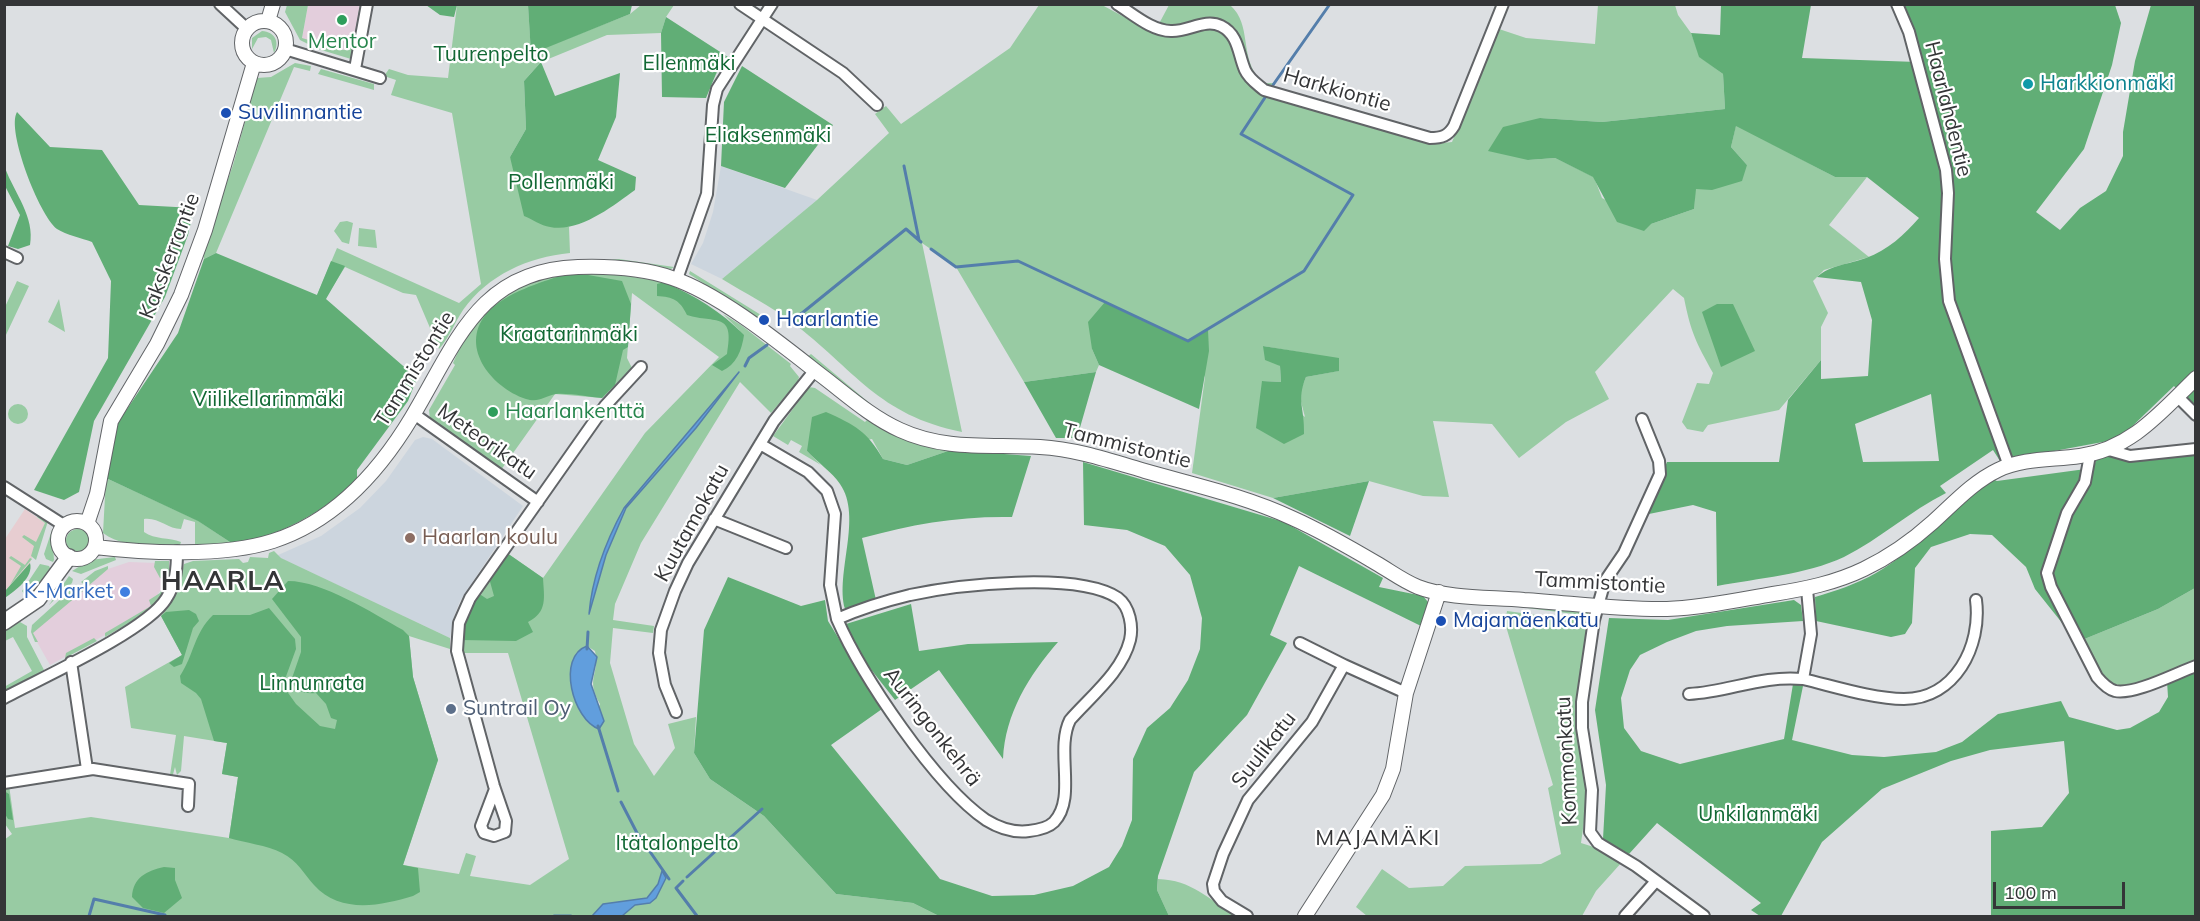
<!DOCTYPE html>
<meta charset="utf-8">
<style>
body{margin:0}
#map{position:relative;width:2200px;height:921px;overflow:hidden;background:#dcdfe2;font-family:Mulish,sans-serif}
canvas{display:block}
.frame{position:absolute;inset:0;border:6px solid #343537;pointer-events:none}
.scale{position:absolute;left:1993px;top:882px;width:132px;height:27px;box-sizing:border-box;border:3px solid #343537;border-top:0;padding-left:8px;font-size:18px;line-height:21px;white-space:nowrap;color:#343537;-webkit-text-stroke:4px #fff;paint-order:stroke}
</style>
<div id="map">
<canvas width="2200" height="921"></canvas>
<div class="frame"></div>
<div class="scale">100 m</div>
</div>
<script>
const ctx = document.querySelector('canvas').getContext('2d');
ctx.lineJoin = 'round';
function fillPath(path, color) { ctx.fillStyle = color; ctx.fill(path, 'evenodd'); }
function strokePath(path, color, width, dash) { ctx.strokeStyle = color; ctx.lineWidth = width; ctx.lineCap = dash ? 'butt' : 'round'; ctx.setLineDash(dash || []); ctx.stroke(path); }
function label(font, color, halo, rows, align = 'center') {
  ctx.font = font + ' Mulish,sans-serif'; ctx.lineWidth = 4.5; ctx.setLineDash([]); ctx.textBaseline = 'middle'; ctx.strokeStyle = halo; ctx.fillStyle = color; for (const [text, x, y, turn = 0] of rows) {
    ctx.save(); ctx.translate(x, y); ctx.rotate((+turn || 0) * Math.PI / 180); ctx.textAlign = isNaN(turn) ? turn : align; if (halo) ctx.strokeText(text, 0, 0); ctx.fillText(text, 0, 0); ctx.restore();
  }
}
fillPath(new Path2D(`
 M308,5H360L353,44L344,50L302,39Z
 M129,562L156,563L167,578L152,605L136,618L50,665L32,633L105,570Z`), '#e3cedc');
fillPath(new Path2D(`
 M25,509L45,523L30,563L5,591V539Z`), '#e7cdd1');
fillPath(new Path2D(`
 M721,166L817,200L722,279L691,264L703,243L713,212Z
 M423,437L432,439L523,506L460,601L453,619L450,638L276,556L321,536L360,508L386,481L415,440Z`), '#ccd5de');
fillPath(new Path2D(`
 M287,5H308L302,38L312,41L310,45L300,40L285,12Z
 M360,5H363L354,54L351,59L318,49L317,43L344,50L353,44Z
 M457,5H528L531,53L630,14L641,5H674L666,17L661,33L607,35L541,62L524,81L526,129L510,157L550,227H569L570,253C528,257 488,275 463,310C455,322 449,338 439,349L416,295L403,293L345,267L325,299L317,295L337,248L459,303L481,284L452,113L391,95L396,80L384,76L389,69L408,75L448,78Z
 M1039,5H1102L1154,33L1169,5H1230C1253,25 1238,57 1262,83H1274L1267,96L1434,144L1452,142L1499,29L1526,38L1595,44L1598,5H1675L1678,15L1691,33L1700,57L1723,74L1725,109L1602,122L1540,118L1528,160L1555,158L1594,177L1602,198L1651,224L1694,209L1695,188L1747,165L1731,147L1736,125L1835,177H1867L1829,225L1869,257L1824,270L1813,281L1828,313L1821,327V360L1779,410L1708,425L1703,432L1687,429L1682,422L1697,383L1709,384L1713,373C1696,342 1691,333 1684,298L1673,289L1595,372L1609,399L1566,422L1519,458L1492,424L1433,421L1449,497L1423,496L1369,481L1273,498L1192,473L1205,377L1188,341L1105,302L1092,349L1099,365L1096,372L1024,382L956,267L922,243L962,432C878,415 855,370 792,322C770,306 745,293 722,279L817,200L889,133L875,114L886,106L901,124L1010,48ZM1263,346L1339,359L1338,371L1306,377L1299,394L1305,417L1262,381L1281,382L1280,366Z
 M262,31C275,32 280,42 274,53L271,40L266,37L258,38L252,49V38Z
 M295,63L311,66L310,71L294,67L216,253L204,259L202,252L233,165L257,78L271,77Z
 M321,69L374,84V90L318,74Z
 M347,221L353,223L349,244L342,242L334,231L340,222Z
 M359,228L375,230L377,248L358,246Z
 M619,259L674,267L671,269L619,262L571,263Z
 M690,271L761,315L759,319L689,274Z
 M556,272L610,273L664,282L659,283L740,331L723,314L741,325L791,364L790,366L799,377L798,381L771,413L740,382L641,543L615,604L613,620L654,626L653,633L613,628L610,663L634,744L654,776L675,748L668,724L696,717L694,753L710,779L764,816L836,894L913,903L939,916H5L4,840L12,834L5,824V786L9,785L15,828L91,817L229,838L238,777L222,774L227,743L184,736L181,771L177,775L175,767L172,778L142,773L170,775L176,735L131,728L125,687L182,655L161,616L178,590L184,564L193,561L239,559L243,563L248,562L250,557L268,558L269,553L274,551L281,558L450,638V649L409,636L413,677L438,760L403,865L459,874L466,853L476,856L470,876L530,885L569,859L508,653H462C461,613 485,584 507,553L543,578L645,433L719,357L632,293L627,358L632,368L602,398L555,394L501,470L430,421L429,410L455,365L453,363L465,336L498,297ZM587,646L595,651C600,675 585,678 600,704L591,725C564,694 574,681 587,646Z
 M17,281L29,286L5,337V307Z
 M59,299L65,332L48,322Z
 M811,354L879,411L878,412L807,357Z
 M809,387L815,388L865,422L867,420L897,435L951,450L907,465L883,459L872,439L807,451L821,465L799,452L802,446L791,440L788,445L773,436Z
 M8 414a10 10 0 1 1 20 0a10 10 0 1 1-20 0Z
 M106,478L197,520L236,546L195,545V522L184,519L181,529C168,529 158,517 144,519V532C155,540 169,537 181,542L180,545C156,544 123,549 103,533Z
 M39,515L48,521L36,560L31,556L34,546L22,537L24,535L36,542L45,523L37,517Z
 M66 541a12 12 0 1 1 24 0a12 12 0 1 1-24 0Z
 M52,530L54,560L53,562L46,559L44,554Z
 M11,556L25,565L30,558L32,559L10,585L21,566L9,558Z
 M115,557L116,560L81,574L72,571L90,560Z
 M155,561H169V579L160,578L154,567Z
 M40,564L49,566L51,570L26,597L22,591Z
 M108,566V569L87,587L81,582L95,571Z
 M69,576L73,579L72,583L49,605Z
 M76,585L83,591L33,633L38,642H35L31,632L32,625Z
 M164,586H166C154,612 129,623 105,637V633L151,606L149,600L160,593Z
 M2195,588V661C2176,668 2124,697 2107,680C2096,670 2090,652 2082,640L2158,609Z
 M1513,603L1586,609L1590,616L1511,606Z
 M1507,611L1588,622L1577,703L1587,800L1581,843L1600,849L1622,862L1596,891L1582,916H1367L1356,907L1382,869L1409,888L1443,886L1465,866L1541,864L1561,854L1548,788L1553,785L1505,623Z
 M20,622L27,626V637L44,670L5,692L4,687L32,671L13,637L5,641V629Z
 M94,638L97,641L65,658L66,653Z
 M1158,879C1192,880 1208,899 1236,916H1169L1157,890Z`), '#98cba3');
fillPath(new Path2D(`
 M426,5H457L454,17L440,15Z
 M528,5V4L632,5L630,14L531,54Z
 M1721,5H1811L1802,58L1917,62L1897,5H2115L2121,23L2112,65L2084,149L2036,212L2060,230L2080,208L2106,191L2123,156V132L2135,61L2151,5H2195V408L2174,386L2119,439L2000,461L1993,450L1940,486L1946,493C1910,511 1880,539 1844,557C1805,575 1759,578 1717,586L1716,512L1693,505L1644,515L1667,462H1779L1788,400L1821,360V379L1868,376L1872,320L1861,282L1817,277C1830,265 1850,264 1866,258C1888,250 1904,235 1919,218L1867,177H1835L1736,126L1731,147L1747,165L1742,181L1712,190L1696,189L1694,209L1651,224L1644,231L1617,222L1593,177L1555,158L1528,160L1488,151L1503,127L1540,118L1602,122L1725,109L1723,74L1699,57L1691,33L1720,35ZM1931,394L1939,461L1863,462L1855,424Z
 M666,17L728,57L716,74L706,98L662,97L661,33Z
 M541,62L555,96L620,73L616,117L598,160L636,177L635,190C613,206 579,233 550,227C541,226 532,219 524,216L510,157L526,129L524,81Z
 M742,66L833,125L785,188L721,166L724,102Z
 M17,112L50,147L102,150L139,205L194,208L188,235L165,297L94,421L79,492L64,500L34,490L108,358L111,281L92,242C82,238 66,235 57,229C39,215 6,130 17,112Z
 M5,168C15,194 35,217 30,245L18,249L8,246L20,215L5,186Z
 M216,253L317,295L331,261L345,266L326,299L417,378L408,401L357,470V479C322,514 284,532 236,546L198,521L106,478L113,430L178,333L204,259Z
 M563,275H588L622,281L631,304L628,347L623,350L615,385L602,398C588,397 571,393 556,394C544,396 539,403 526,399C490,387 457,344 489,311C508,292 539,283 563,275Z
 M664,282C695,296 721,311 744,335C742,350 736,365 722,371L712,365L727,354C735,311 716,324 687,315C680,300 673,297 657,296V284Z
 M1105,302L1188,341L1208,330L1209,351L1199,409L1099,365L1092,349L1088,322Z
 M1717,304H1733L1755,351L1721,367L1702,312Z
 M1263,346L1339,358V371L1306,377C1296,401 1305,408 1304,434L1284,444L1256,428L1262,381L1281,382L1280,366L1265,360Z
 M1096,372L1077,438H1056L1024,382Z
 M826,412C855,425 867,431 883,459L907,465L951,450L1031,456L1012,517C959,516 913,524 862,538L876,600L845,609C835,573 863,517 840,484C832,472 817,462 807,451L812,417Z
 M2195,452V588L2158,609L2082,640L2074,638L2035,589L2026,567L1992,535L1970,534L1931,547L1915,568L1912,623L1905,634L1891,637L1816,621L1815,597C1835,591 1857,584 1876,573C1919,548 1952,509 1992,479L1997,481L2093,468L2097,459L2103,456L2133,459Z
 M1083,462L1284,522L1383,578L1379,587L1423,596L1428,602L1421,626L1299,566L1270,635L1287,643L1247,715L1194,772L1158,876L1157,890L1169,916H939L913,903L836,894L764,816L710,779L694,753L704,630L728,577L801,606L825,600L828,621L882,709L831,745L940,879L992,896L1034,895L1073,886L1109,867L1122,846L1132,820L1133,759L1147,728L1170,708L1188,680L1200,649L1202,618L1190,575L1165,546L1127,530L1084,525Z
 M1369,481L1350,536L1273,498Z
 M507,553L543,578C544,597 548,612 528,622L533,632L516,641L462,640L464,623L476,596L481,595L487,599L494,596L489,578Z
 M30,563C34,577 15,591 5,598V591Z
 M288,581C323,581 372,613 403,630L409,636L413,677L438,760L403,865L418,868L420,892L413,896C380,906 340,914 314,885C303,873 298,861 282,853C267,845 245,843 229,838L238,777L222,774L227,743L214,741L201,699L196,693L181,683L180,676C194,655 194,633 213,615H250L269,608L295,639L296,649L284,682L286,690L296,704L320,726L335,729L337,720L331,718L326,704L316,693C304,694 298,692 291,681L301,652V637L272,599Z
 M1794,600L1801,605L1803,621L1727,626L1696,631L1667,642L1640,655L1630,670L1621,698L1624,728L1641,751L1680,764L1784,739L1793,684L1803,686L1792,740L1852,755L1884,757L1936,752L1962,742L1998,714L2061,701L2069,717L2117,730L2130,728L2159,712L2168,697L2167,681L2195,670V916H1991V831L2042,827L2069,793L2064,741L1990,750L1951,761L1882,789L1822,842L1781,916H1760L1751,910L1761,903L1657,823L1629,854L1603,839L1606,785L1595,710L1609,618L1668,620Z
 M911,604L919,651L968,644L1058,642C1029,675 1005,714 1003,759L939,670L895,700L866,663L846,624Z
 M189,610L196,614L199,621L193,628L182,664L174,667L169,663L182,655L161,616L166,612Z
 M4,791L9,794L13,820L8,819L5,814Z
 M164,867L175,868V880L182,898L164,913L143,908L132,897C133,877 147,871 164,867Z`), '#61ae76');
const water = new Path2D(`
 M739,372L696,428L626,508L606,555L589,614C592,578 607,539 624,508Z
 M587,646L597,657L591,684L604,721L599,729C573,720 556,657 587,646Z
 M662,871L666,878L656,898L650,903L635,905L622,916H592L603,904L647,898L658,884Z`);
fillPath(water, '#619edd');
strokePath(water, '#547eab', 1.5);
strokePath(new Path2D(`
 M1273,85L1330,4
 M904,166L919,240
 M931,249L956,267L1018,261L1188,341L1304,271L1353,195L1241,134L1266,96
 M791,322L906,229L921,242
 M745,366L749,358L767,345
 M587,649L588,632
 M598,726L618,791
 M621,802L637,833L669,879
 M687,877L762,809
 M676,888L697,916
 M676,888L683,881
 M89,916L94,899L165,915
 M554,916H571`), '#547eab', 3);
const minor = new Path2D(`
 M220,4L247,29
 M740,4L843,73L877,105
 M1117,4C1133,14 1152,31 1171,31C1188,32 1205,18 1221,26C1239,35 1238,54 1245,70C1249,79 1257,84 1264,90L1430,138C1442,138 1448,136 1454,126L1503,4
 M1897,4L1909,32L1946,170L1948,193L1945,259L1949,301L2009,466
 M285,49L380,78
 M355,69L367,4
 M4,252L17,258
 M677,279L707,194L713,105L717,89L772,4
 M2177,396L2196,415
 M414,414L538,502
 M1642,419L1659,461L1660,474L1624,553L1605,581L1594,620L1582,702V728L1592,790L1590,832L1598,843L1636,866L1704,916
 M760,444L808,472L827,491L835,514L830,585L837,619C860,609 885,601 910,595C957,585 1077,571 1118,598C1130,607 1133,627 1130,640C1122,672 1091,696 1070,720C1055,750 1077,798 1054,822C1048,828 1038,830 1029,831C1014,833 999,828 986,820C935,785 862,676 837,619
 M2109,450L2130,456L2196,449
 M2090,455L2085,482L2067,513L2047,573L2051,587L2097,677C2102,683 2108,689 2115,691C2135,695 2176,673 2196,666
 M4,487L65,526
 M714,519L786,548
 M1807,589L1811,634L1803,679C1833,686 1873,699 1904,699C1955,699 1982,646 1976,600
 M1300,643L1344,665
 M71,662L87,769
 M1689,694C1729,692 1761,675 1803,679
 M4,698C41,678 146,631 166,599C176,584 177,568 177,551
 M676,712L665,685L659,653L661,630L675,591L688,563L774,421L815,370
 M4,783L93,769L189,784L188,806
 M495,789L481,826L484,833L494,836L505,832L506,821L494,786L457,651L459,623L470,598L605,406L641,367
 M1247,916L1222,901L1214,891L1213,884L1223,854L1248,800L1312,722L1344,665L1406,693
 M1625,916L1656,881`);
const tertiary = new Path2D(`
 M242 43a22 22 0 1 1 44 0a22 22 0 1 1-44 0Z
 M268,21L273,4
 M58 540a19 19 0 1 1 38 0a19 19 0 1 1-38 0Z
 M87,524L97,494L111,421L157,344L181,295L205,230L254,63
 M95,547C146,553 223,557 273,541C335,521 379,472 412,417C456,344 478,270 578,267C609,266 643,268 672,278C720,294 781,344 822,376C847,395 871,417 900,430C945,451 992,444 1040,447C1076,449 1111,461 1145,471C1194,485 1245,496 1292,518C1321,531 1349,547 1376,563C1390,571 1403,581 1418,587C1449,599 1490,597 1524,600C1571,603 1619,610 1667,609C1702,608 1738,600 1773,594C1805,589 1835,583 1864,569C1889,557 1913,540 1933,522C1954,503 1973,482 1998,470C2023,458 2053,460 2080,456C2131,449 2161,412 2196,378
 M1305,916L1383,795L1393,769L1406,693L1439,592`);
const secondary = new Path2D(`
 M4,622L38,599L69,557`);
strokePath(minor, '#616467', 14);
strokePath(tertiary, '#616467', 16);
strokePath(secondary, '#616467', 18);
strokePath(minor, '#fff', 10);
strokePath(tertiary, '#fff', 14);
strokePath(secondary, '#fff', 15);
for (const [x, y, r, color] of [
 [342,20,6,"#2e9e5b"],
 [2028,84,6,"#0f9aa8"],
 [226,113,6,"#1a4fb4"],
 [764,320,6,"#1a4fb4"],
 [493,412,6,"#2e9e5b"],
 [410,538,6,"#8d6e63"],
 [125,592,6,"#3f7fe0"],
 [1441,621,6,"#1a4fb4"],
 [451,709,6,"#5c6f8a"]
]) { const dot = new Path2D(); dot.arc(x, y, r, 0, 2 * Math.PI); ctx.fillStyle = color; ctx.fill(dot); strokePath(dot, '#fff', 2); }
label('21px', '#27864d', '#fff', [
 ["Mentor",342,42],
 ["Haarlankenttä",505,412,"left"]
]);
label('21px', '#116834', '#fff', [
 ["Tuurenpelto",491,55],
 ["Ellenmäki",689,64],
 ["Eliaksenmäki",768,136],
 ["Pollenmäki",561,183],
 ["Kraatarinmäki",569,335],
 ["Viilikellarinmäki",268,400],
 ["Linnunrata",312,684],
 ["Unkilanmäki",1758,815],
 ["Itätalonpelto",677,844]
]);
label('21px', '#0d838f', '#fff', [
 ["Harkkionmäki",2040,84]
], 'left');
label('21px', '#343537', '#fff', [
 ["Harkkiontie",1337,90,16],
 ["Haarlahdentie",1948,109,76],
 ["Kakskerrantie",170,256,-69],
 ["Tammistontie",415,369,-58],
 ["Meteorikatu",487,442,35],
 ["Tammistontie",1127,446,14],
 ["Kuutamokatu",692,523,-61],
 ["Tammistontie",1600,583,3],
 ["Auringonkehrä",932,727,52],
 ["Suulikatu",1264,750,-52],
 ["Kommonkatu",1567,761,-93]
]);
label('21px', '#164399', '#fff', [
 ["Suvilinnantie",238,113],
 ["Haarlantie",776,320],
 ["Majamäenkatu",1453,621]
], 'left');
label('21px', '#785e54', '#fff', [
 ["Haarlan koulu",422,538]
], 'left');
label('21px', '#366cbe', '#fff', [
 ["K-Market",113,592]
], 'right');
label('21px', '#4e5e75', '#fff', [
 ["Suntrail Oy",463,709]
], 'left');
ctx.letterSpacing = '1.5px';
label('22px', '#343537', '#fff', [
 ["MAJAMÄKI",1378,838]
]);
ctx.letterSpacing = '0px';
ctx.letterSpacing = '1.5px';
label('bold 27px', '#343537', '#fff', [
 ["HAARLA",223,582]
]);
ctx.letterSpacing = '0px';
</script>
